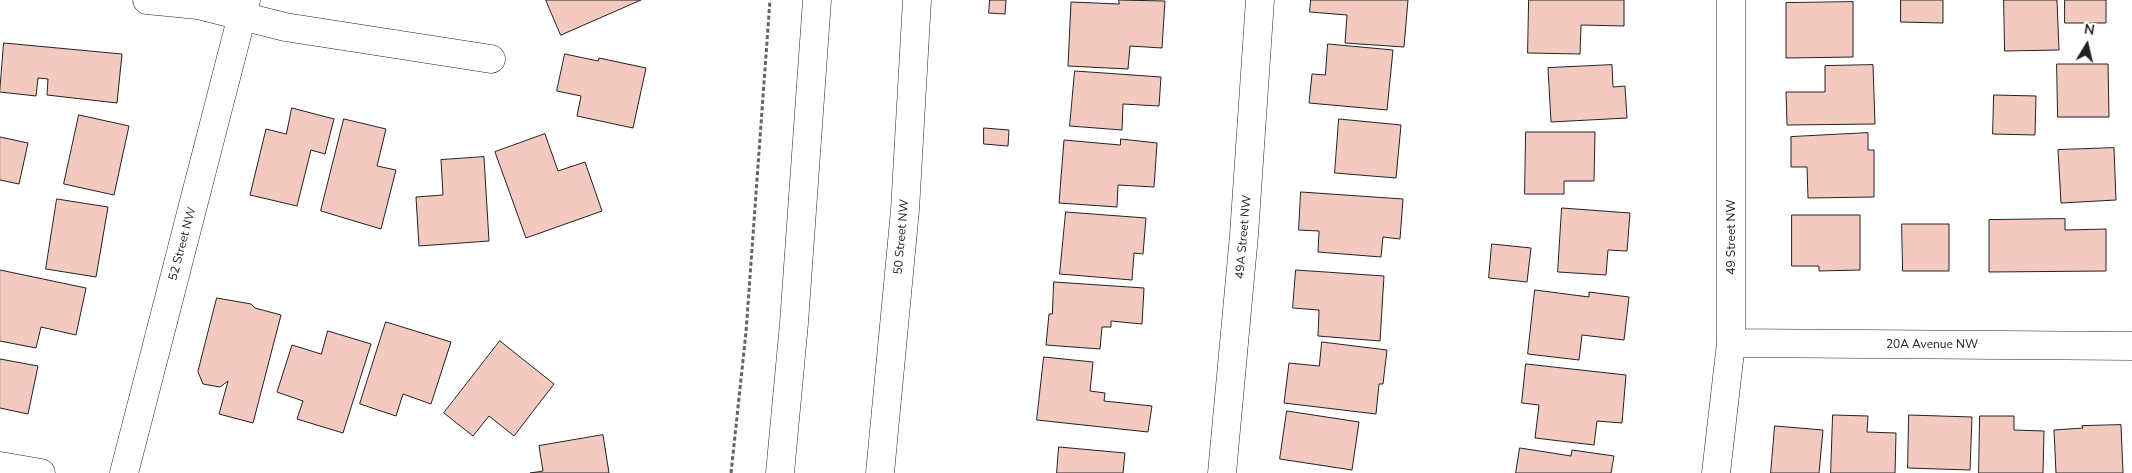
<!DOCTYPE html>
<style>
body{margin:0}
#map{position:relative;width:2132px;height:473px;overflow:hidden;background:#fff;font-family:"Nunito Sans",sans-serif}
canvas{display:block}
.north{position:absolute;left:2062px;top:20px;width:50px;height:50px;-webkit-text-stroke:4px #fff;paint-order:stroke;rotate:9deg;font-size:14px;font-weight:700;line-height:20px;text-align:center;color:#222}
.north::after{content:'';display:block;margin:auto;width:18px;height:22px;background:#222;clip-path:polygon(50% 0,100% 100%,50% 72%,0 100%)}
</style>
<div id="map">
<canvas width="2132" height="473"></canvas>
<div class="north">N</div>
</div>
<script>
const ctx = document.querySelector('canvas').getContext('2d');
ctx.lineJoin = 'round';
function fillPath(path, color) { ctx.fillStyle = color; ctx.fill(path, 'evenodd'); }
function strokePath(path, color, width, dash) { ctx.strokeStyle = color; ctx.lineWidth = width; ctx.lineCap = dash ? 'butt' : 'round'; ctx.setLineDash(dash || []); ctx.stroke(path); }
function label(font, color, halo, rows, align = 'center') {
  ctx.font = font + ' "Nunito Sans",sans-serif'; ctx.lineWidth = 4; ctx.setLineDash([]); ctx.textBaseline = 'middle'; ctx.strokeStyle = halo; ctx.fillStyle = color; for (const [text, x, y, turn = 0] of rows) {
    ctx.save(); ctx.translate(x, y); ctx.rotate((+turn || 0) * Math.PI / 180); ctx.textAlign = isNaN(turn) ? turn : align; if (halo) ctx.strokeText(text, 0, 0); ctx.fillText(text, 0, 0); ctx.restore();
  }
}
const building = new Path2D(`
 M546,0H641L561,35Z
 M990,0H1006L1005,14L989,13Z
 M1119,0L1165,1L1162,48L1130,46L1128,69L1068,66L1071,2L1119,4Z
 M1311,0H1408L1404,47L1345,43L1347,15L1310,12Z
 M1529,0H1624V26L1581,25L1580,54L1528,53Z
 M1901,0H1943V23L1901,22Z
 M2004,0H2057L2059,50L2005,51Z
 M2065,0H2106V23H2065Z
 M1853,2V57L1786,58V3Z
 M4,43L122,54L117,103L47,95L48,79L38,78L36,96L0,92Z
 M1328,44L1393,50L1387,110L1309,103L1312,74L1325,75Z
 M565,54L598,61L599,58L646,68L633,128L577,116L581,96L557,91Z
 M2057,64H2108L2109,117H2058Z
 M1612,65L1613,87L1625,86L1627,118L1551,122L1548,68Z
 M1873,65L1875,124L1787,125L1786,92H1825V66Z
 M1075,71L1161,77L1159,106L1123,104L1122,130L1070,126Z
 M1994,95L2036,96L2035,135L1993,134Z
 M292,108L334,119L325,154L311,150L297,206L250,195L266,129L286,134Z
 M79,115L129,126L114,195L64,184Z
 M344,119L386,129L377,166L396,170L381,229L321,211Z
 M1339,119L1401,125L1396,178L1335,173Z
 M984,128L1009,130L1008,146L984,144Z
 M1526,132H1595L1594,181H1564V194H1525Z
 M1868,133V150H1874V197L1808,198L1807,167H1791V137Z
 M545,134L558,171L585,162L602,211L526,238L495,152Z
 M0,137L28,143L19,184L0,180Z
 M1121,139L1157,143L1154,187L1118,185L1117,207L1059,203L1064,140L1120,145Z
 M2114,148L2116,200L2061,203L2058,150Z
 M484,157L489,241L419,246L416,197L443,195L441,160Z
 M1301,192L1403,199L1400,239L1383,237L1381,257L1318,252L1319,231L1299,230Z
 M57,199L108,207L96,277L46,269Z
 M1562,208L1630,213L1627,251L1608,250L1606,275L1558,272Z
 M1066,212L1146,218L1143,254L1134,253L1132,280L1060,274Z
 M1792,215H1860V270L1819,271V266H1792Z
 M2065,219V230L2106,229V271L1989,272V220Z
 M1902,224H1949V271H1903Z
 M1492,244L1531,248L1527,282L1489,278Z
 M0,270L86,288L76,335L41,327L36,348L0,341Z
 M1296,270L1384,276L1380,341L1318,336L1319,310L1293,308Z
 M1054,282L1144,288L1142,324L1111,321V327H1102L1100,349L1046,345L1049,314H1052Z
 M1535,290L1589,297V292L1629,297L1624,340L1582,335L1579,360L1528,354Z
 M217,298L251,304L255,308L281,315L253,423L219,414L228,381L220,387L203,384L198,372Z
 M386,322L451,342L431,404L403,394L396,416L360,404Z
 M328,331L371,344L343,433L297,419L303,401L277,392L292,345L321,354Z
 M500,341L554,384L514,436L489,416L473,436L444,413Z
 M1322,342L1387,350L1383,384H1379L1376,414L1284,403L1289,363L1319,366Z
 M1044,357L1093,362L1090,391L1105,393L1104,401L1152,406L1148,432L1037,420Z
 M0,359L38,366L28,414L0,408Z
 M1526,364L1626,375L1622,423L1597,421L1594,445L1535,438L1539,405L1522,403Z
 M1287,411L1359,422L1352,470L1280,459Z
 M1833,415L1868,416L1867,432L1896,433L1895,473H1831Z
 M1909,415L1972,417L1970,470L1908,468Z
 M1980,416H2014V430L2044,431L2043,473H1979Z
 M2121,425L2123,473H2056L2054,430L2083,428L2082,426Z
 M1775,426L1823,430L1819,473H1771Z
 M603,435L609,473H530L543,471L539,446Z
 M1059,447L1125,453L1123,473H1057Z
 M1520,448L1571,456L1572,450L1614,456L1611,473H1516Z`);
fillPath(building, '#f3c9c0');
strokePath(building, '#222', 1);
const minor = new Path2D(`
 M147,0L198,5L285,27L491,59
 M1731,343L2132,346
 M0,466L41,473
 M124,473L246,0
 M1222,473L1244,235L1260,0
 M1716,473L1731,343V0`);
const major = new Path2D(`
 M780,473L794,323L817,0
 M880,473L905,210L917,0`);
strokePath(minor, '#222', 29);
strokePath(major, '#222', 29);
strokePath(new Path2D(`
 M731,473L746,332L770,0`), '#646464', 3, [4, 2.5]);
strokePath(minor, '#fff', 28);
strokePath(major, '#fff', 28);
label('12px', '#222', '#fff', [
 ["50 Street NW",902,237,-85],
 ["49A Street NW",1244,237,-85],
 ["49 Street NW",1732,237,-90],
 ["52 Street NW",183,244,-75],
 ["20A Avenue NW",1932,345]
]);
</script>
